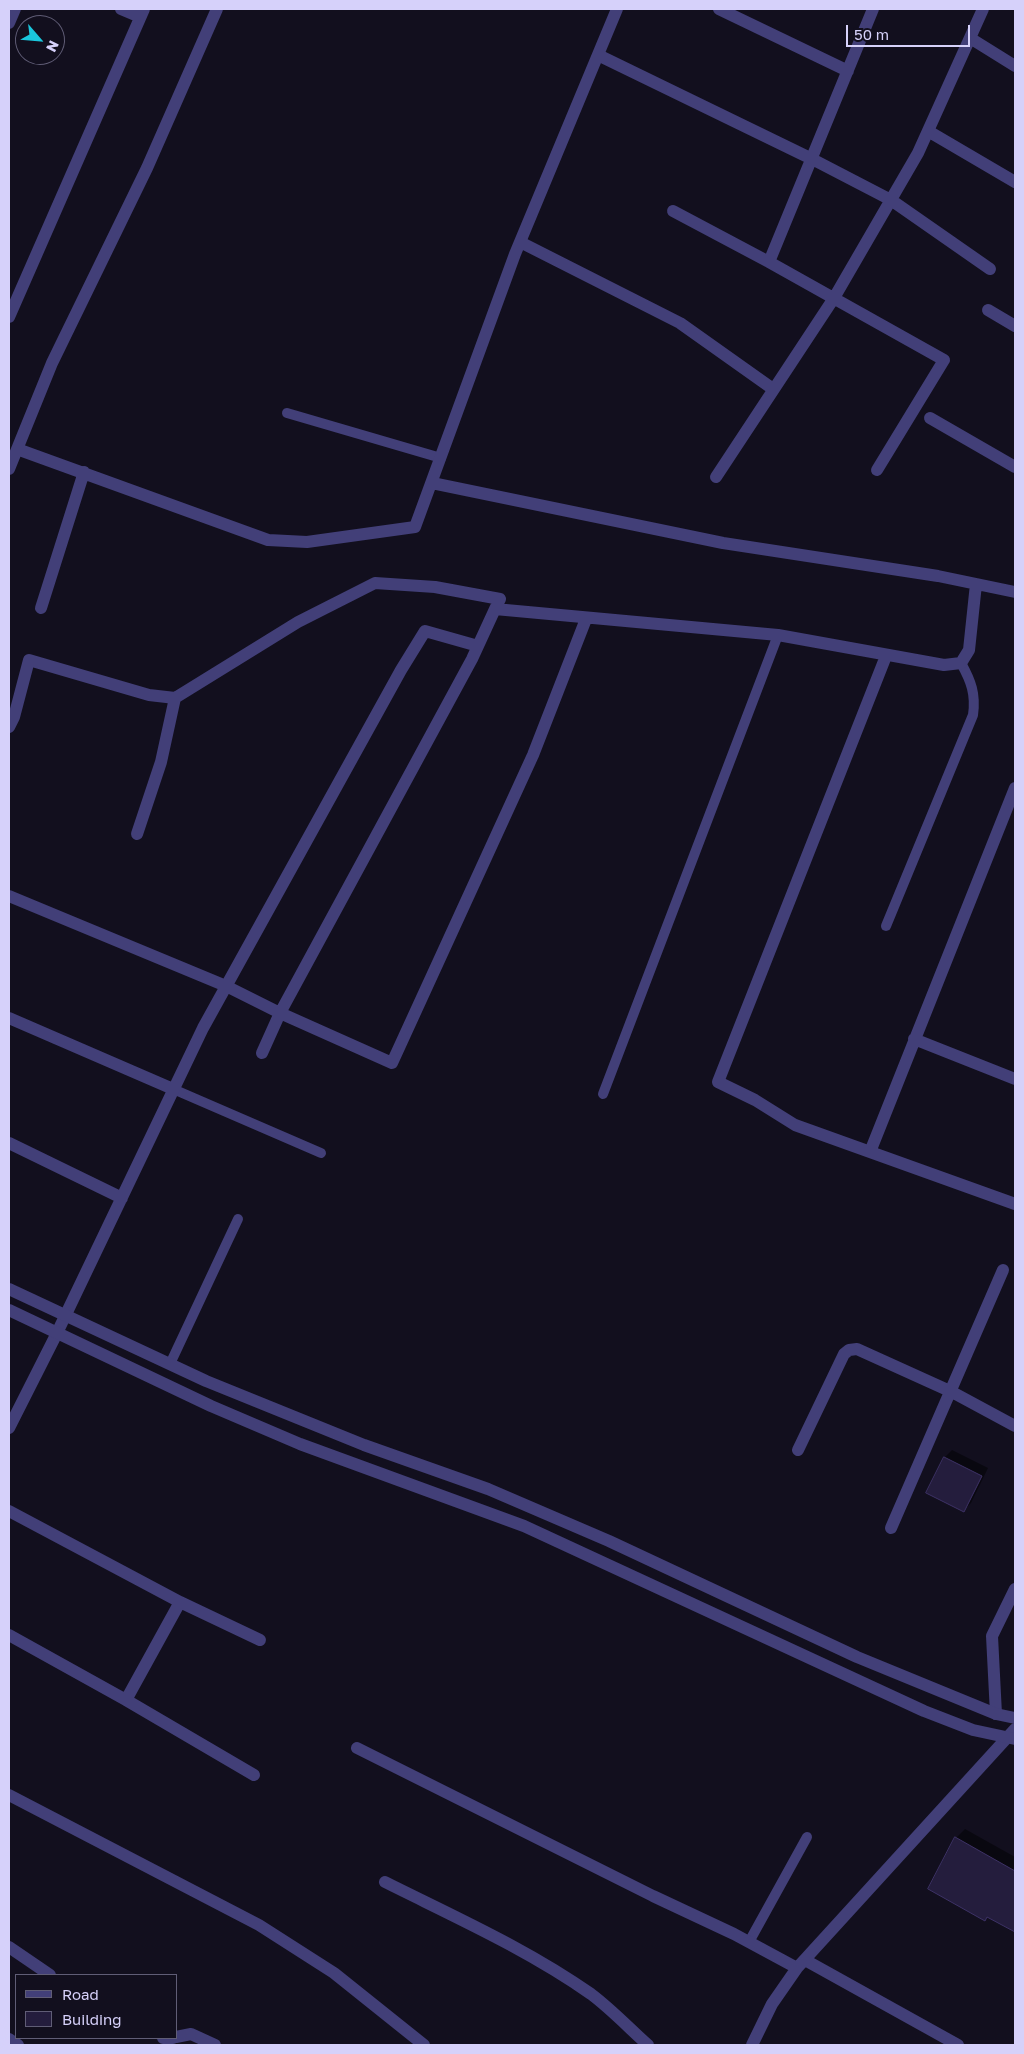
<!DOCTYPE html>
<style>
body{margin:0}
#map{position:relative;width:1024px;height:2054px;overflow:hidden;background:#120f1e;font-family:"Golos Text",sans-serif}
canvas{display:block}
.frame{position:absolute;inset:0;border:10px solid #d6d1fa;pointer-events:none}
.legend{position:absolute;left:15px;top:1974px;width:162px;height:65px;box-sizing:border-box;background:#120f1e;border:1px solid #605d76;margin:0;padding:6px 9px;list-style:none;font-size:15px;color:#d6d1fa}
.legend li{display:flex;align-items:center;gap:10px;height:25px}
.legend b{width:25px;border:1px solid #605d76}
.north{position:absolute;left:15px;top:15px;width:50px;height:50px;box-sizing:border-box;background:#120f1e;border:1px solid #605d76;border-radius:50%;rotate:117deg;font-size:14px;font-weight:700;line-height:20px;text-align:center;color:#d6d1fa}
.north::after{content:'';display:block;margin:auto;width:18px;height:22px;background:#1ac7dd;clip-path:polygon(50% 0,100% 100%,50% 72%,0 100%)}
.scale{position:absolute;left:846px;top:25px;width:124px;height:22px;box-sizing:border-box;border:2px solid #d6d1fa;border-top:0;padding-left:6px;font-size:15px;line-height:18px;white-space:nowrap;color:#d6d1fa;-webkit-text-stroke:4px #120f1e;paint-order:stroke}
</style>
<div id="map">
<canvas width="1024" height="2054"></canvas>
<div class="frame"></div>
<ul class="legend">
<li><b style="height:6px;background:#423f78"></b>Road</li>
<li><b style="height:14px;background:#241d3d"></b>Building</li>
</ul>
<div class="north">N</div>
<div class="scale">50 m</div>
</div>
<script>
const ctx = document.querySelector('canvas').getContext('2d');
ctx.lineJoin = 'round';
function fillPath(path, color) { ctx.fillStyle = color; ctx.fill(path, 'evenodd'); }
function strokePath(path, color, width, dash) { ctx.strokeStyle = color; ctx.lineWidth = width; ctx.lineCap = dash ? 'butt' : 'round'; ctx.setLineDash(dash || []); ctx.stroke(path); }
fillPath(new Path2D(`
 M952,1450L988,1468L971,1503L964,1510L928,1492L945,1457Z
 M965,1829L1015,1857V1931L988,1916L985,1920L956,1838Z`), '#0007');
const building = new Path2D(`
 M944,1457L982,1476L964,1512L926,1493Z
 M955,1837L1015,1871V1932L987,1917L985,1921L928,1889Z`);
fillPath(building, '#241d3d');
strokePath(building, '#3d3266', 1);
strokePath(new Path2D(`
 M287,413L441,458
 M886,926L973,715C976,694 971,681 961,663
 M173,1089L321,1153
 M603,1094L778,635
 M170,1364L238,1219
 M749,1942L807,1837`), '#423f78', 10);
strokePath(new Path2D(`
 M121,9L140,17
 M719,9L848,71
 M9,23L15,9
 M970,38L1015,66
 M598,55L812,159L891,200L990,269
 M928,131L1015,182
 M673,211L769,262L873,9
 M520,242L680,323L773,389
 M769,262L944,360L877,470
 M988,310L1015,326
 M9,317L144,9
 M930,418L1015,467
 M17,449L268,540L307,542L415,527L515,254L617,9
 M9,469L52,363L147,168L217,9
 M716,477L834,298L918,153L983,9
 M432,483L723,543L938,576L1015,592
 M41,608L84,472
 M886,656L718,1082L755,1100L795,1125L1015,1204
 M9,727L14,717L29,660L149,695L175,698L298,622L375,583L435,587L500,599L495,609
 M137,834L161,762L175,698
 M9,896L226,986L280,1013L392,1063L533,755L586,619
 M9,1018L173,1089
 M914,1039L1015,1079
 M262,1053L280,1013L472,659L495,609L778,635L944,665L961,663L969,650L976,584
 M9,1143L122,1198
 M870,1152L1015,788
 M9,1428L57,1333L203,1028L401,670L425,631L478,646
 M798,1450L844,1354L849,1350L857,1349L952,1392L1015,1426
 M9,1511L180,1602L126,1700L9,1635
 M891,1528L1003,1270
 M180,1602L260,1640
 M126,1700L254,1775
 M996,1714L992,1636L1015,1589
 M357,1748L653,1896L734,1934L797,1968
 M9,1795L259,1925L334,1973L424,2045
 M385,1882C455,1917 527,1949 591,1994C611,2009 629,2028 648,2045
 M9,1947L50,1975
 M805,1960L958,2045
 M176,2037L191,2034L215,2045
 M163,2038H173
 M9,2039L18,2045
 M752,2045L772,2004L797,1968L1015,1729`), '#423f78', 12);
strokePath(new Path2D(`
 M9,1289L206,1381L364,1445L488,1489L609,1541L857,1657L996,1714L1015,1718
 M9,1310L211,1406L300,1444L524,1526L924,1711L973,1730L1015,1739`), '#423f78', 12);
</script>
